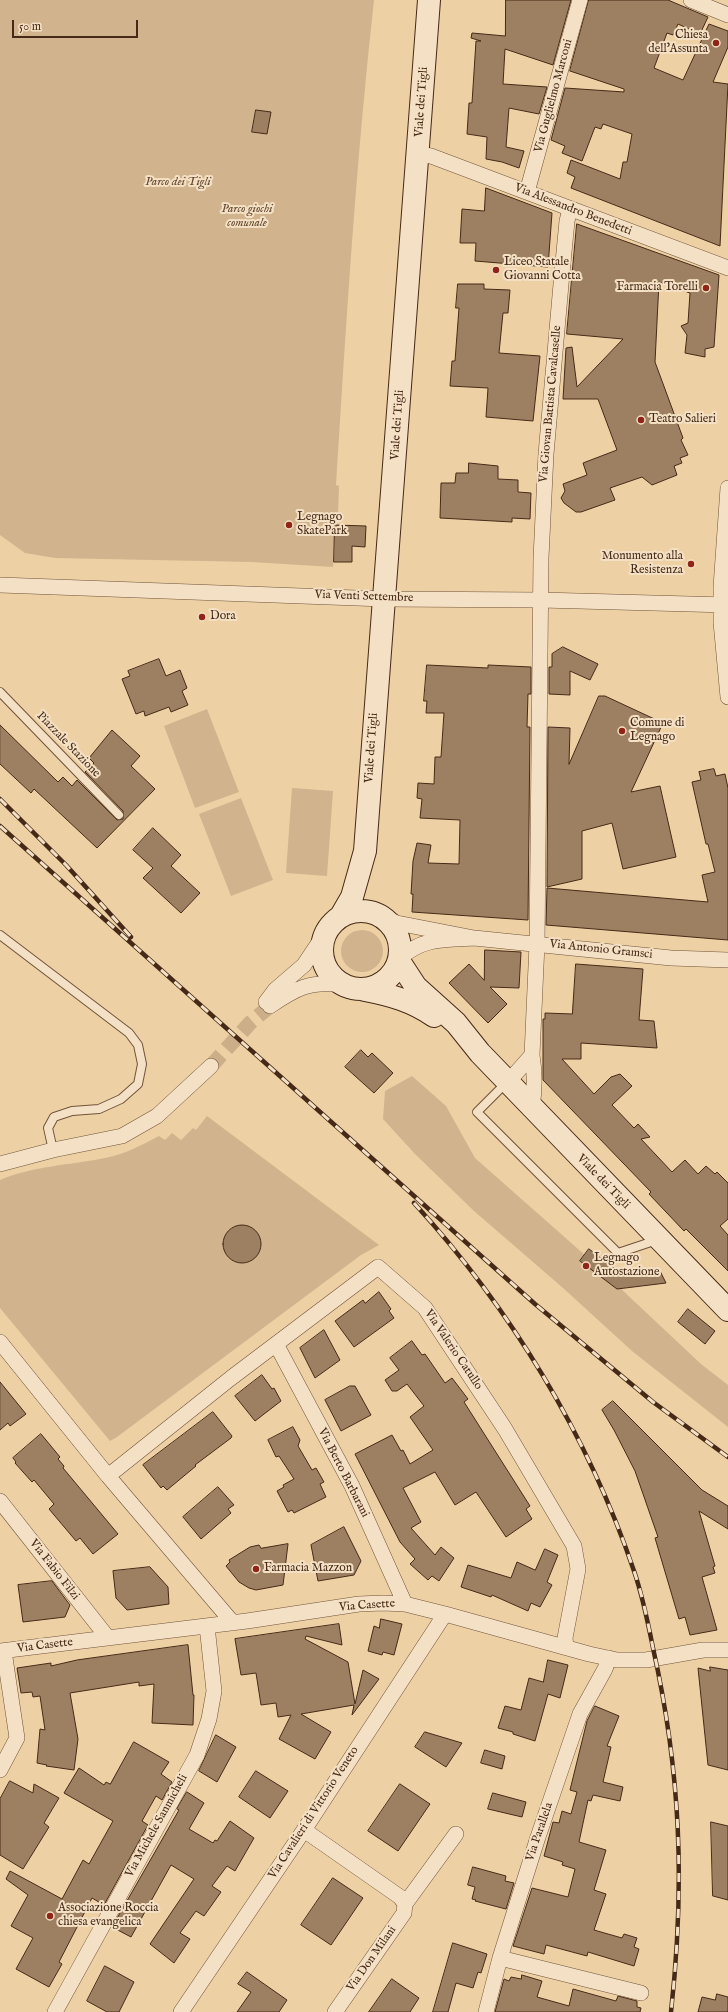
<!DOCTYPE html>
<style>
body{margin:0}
#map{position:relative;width:728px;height:2012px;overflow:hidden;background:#eed0a5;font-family:"IM FELL English",serif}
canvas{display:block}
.scale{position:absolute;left:12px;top:20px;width:126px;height:18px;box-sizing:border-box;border:2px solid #462a17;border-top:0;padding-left:5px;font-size:12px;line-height:14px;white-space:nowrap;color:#462a17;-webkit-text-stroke:3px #f4e0c4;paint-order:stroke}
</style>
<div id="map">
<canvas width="728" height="2012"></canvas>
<div class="scale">50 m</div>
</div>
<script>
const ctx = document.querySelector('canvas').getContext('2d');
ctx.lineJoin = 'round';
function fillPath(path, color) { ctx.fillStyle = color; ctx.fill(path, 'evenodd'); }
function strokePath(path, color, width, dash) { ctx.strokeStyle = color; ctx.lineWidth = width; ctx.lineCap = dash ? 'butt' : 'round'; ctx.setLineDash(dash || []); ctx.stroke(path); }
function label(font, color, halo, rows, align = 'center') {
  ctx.font = font + ' "IM FELL English",serif'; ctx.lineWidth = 4; ctx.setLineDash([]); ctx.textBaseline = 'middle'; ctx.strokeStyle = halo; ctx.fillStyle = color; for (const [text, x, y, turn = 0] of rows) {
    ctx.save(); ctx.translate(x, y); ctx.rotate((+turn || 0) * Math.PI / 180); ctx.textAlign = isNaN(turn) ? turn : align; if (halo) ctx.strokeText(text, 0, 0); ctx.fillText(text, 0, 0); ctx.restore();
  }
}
fillPath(new Path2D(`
 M0,0H374C356,161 346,323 336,485L339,486L338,516H336L333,567L251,562L55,558L25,553L0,535Z
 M207,709L239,792L195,808L164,726Z
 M292,788L333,791L327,876L286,873Z
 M241,798L273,880L231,896L199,814Z
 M341 951a21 21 0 1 1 42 0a21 21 0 1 1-42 0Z
 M412,1076L446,1106L475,1158L586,1256L701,1364L728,1385V1427L632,1351L563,1288L474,1211L415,1154L383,1119L385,1091Z
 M207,1116L379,1245L361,1255L117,1437L110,1441L0,1308V1180C33,1166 70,1165 105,1158C125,1154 142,1145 159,1136L165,1140L172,1133L181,1140L193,1128L196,1130Z`), '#d1b48d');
const building = new Path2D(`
 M506,0H571L553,65L505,49L503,84L547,87L539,114L509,108L506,147L524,151L519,168L502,162L486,159L487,137L467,134L469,103H472L476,41H481L471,38L472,33L505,36Z
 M589,0H668L708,17L700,34L678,24L673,35L667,33L654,68L683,80L709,24L728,31V47L713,82L728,84L720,246L571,188L575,177L567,173L571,160L620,179L623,162H627L632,134L603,124L601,129L595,127L582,161L562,153L565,146L551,140L565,88L624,92V89L570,71Z
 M256,110L271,112L267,134L252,132Z
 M486,188L552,213L548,267L475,261L476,243H460L462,209L484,211Z
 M577,224L719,275L714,347L705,349V357L685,353L687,335L681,326L688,323L690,293L659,282L655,362L683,438L681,440L688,455L680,458L682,463L674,466L677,475L652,485L642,477L610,488L615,500L581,512H576L564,503L561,498L565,491L563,484L587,475L583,463L617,450L598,399H563L566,348L572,347L577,387L623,339L567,334Z
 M458,284H484V289L510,290L508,313H503L499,353L540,356L533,421L486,417L488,388L450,386L452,361H455L459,308H456Z
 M469,463L498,466V479L518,480V492L531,493L530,519L512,518V522L440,518L441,483H455L456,473H468Z
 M335,525L366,526L365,547L352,546V562H334Z
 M563,647L598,664L590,680L570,671V695L549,694V667H552V654Z
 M159,659L166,676L180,670L187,688L182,691L188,705L171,712L169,707L145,716L144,711L136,714L122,679L130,676L128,671Z
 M427,665L488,668V665L531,667V694H528L527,727H530L528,920L412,912L413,894H411L413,861L417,843L431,845L428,863L459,864L460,820L420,818L422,799L417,798L418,783L434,784L435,757H441L444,713H426L427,701H424Z
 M599,696H605L663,723L631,792L660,786L676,857L623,869L612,823L582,831V879L547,887L548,727L570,728L569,764Z
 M0,725L58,782L63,777L72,786L77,780L117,820L123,819V811L85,772L94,763L89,758L112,730L140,756L131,766L155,789L97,848L34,789L31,793L0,764Z
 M714,769L716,776L725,774L728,788V940L546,925L547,888L708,902L702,875L715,872L708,844H706L692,782L701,780L699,772Z
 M153,828L181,855L171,866L200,893L181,913L143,878L153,868L133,850Z
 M485,950L521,952L519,988L490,987L507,1004L488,1023L449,983L469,964L484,980Z
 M576,964L643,969L639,1020L654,1021L657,1048L581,1043V1059H562L594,1094L611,1077L620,1074L632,1086L612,1105L634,1128L638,1124L650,1137L641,1139L672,1172L685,1160L698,1174L706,1166L715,1174L717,1172L728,1183V1219L720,1226L728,1235V1271L686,1229L684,1231L649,1194L651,1192L543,1080V1019H545V1013L572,1014Z
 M361,1050L368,1057L372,1053L393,1073L374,1093L345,1067Z
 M223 1244a19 19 0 1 1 38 0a19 19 0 1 1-38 0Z
 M589,1249L622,1274L659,1269L666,1283L617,1289L580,1261Z
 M379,1292L391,1309L389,1311L394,1318L354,1347L335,1321L363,1300L365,1303Z
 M688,1309L715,1331L705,1344L678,1322Z
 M324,1330L340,1360L315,1378L300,1348Z
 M412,1341L422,1355L425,1354L445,1383L452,1378L468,1399L464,1402L530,1506L526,1509L532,1519L506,1537L476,1492L455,1505L435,1472L403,1488L421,1522L411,1528L435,1555L441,1547L454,1558L439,1581L432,1576L428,1580L410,1564L415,1559L400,1542L355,1454L392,1435L401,1451L403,1450L410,1464L433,1450L410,1417L424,1406L407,1384L397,1391H392L385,1380L399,1370L390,1358Z
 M262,1375L272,1389L274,1388L281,1401L255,1421L235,1396Z
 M0,1382L26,1414L10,1426L8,1423L0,1430Z
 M350,1386H355L371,1415L341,1431L325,1400Z
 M613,1401L702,1490L728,1506V1529L699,1511L715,1566L713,1567L715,1573L702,1577L717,1630L690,1635L685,1617L679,1619L655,1538L658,1537L635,1471L614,1430L602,1410Z
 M213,1412L232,1436L231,1438L195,1465L196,1466L167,1490L163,1486L161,1488L143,1465Z
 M293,1427L300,1440L298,1446L312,1470L316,1468L324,1482L320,1484L326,1497L294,1513L292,1510L288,1512L277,1491L284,1487L283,1485L294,1479L279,1456L276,1457L268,1440Z
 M41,1434L60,1457L58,1459L64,1466L63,1468L118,1534L93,1554L80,1538L76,1541L49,1509L54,1504L34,1480L32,1482L15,1463L16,1462L13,1458Z
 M218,1487L234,1505L228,1509L231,1513L201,1539L183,1517Z
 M344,1527L361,1561L354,1575L318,1581L311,1545Z
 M288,1544L283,1585L256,1590L249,1588L239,1582L226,1566L230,1562L229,1560L250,1547L259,1545L261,1548Z
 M545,1549L558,1555L547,1582L552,1585L540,1607L531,1603L528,1611L492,1595L491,1597L461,1587L468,1565L511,1578L517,1562L535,1570Z
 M150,1567L168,1587L169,1604L127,1610L116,1598L113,1571Z
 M52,1581L70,1605L65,1617L23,1622L18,1585Z
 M381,1619L402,1624L394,1655L383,1652L382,1655L368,1651L374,1626L379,1628Z
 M339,1624L342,1645L306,1636L305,1639L348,1662L355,1704L363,1670L379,1679L352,1715L354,1705L301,1714L331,1732L315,1759L279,1739L291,1715L278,1717L276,1703L261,1705L256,1673L241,1675L235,1639Z
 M188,1645L193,1695H194L193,1725L152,1723L154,1684L139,1686V1682L70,1693L78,1739L74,1770L46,1766L47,1765L37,1763L40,1729L45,1730L40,1696L33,1697L32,1692L21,1693L17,1668L51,1663V1666L77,1660Z
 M548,1660L568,1665L560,1698L548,1694L535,1741L513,1734V1732L498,1728L505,1706L521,1710L529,1678L543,1682Z
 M710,1667L728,1670V1770L708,1765L698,1668L710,1671Z
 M595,1706L619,1716L607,1746L611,1747L603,1782L623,1787L620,1801L593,1795L591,1801L588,1800L579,1842L606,1850L594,1890L606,1894L594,1930L622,1938L624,1934L637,1938L634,1947L639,1949L634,1966L588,1952L587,1956L546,1945L544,1954L513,1946L532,1888L568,1897L575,1869L562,1865L563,1862L544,1856L553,1822L559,1823L562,1811L571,1814L577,1792L570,1790L587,1721Z
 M425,1732L462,1743L446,1767L415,1747Z
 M216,1735L236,1747L217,1782L199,1771Z
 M134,1742L169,1762L161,1774L172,1782L162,1800L156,1796L142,1821L148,1825L104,1905L92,1898L59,1962L62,1964L49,1987L16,1969L33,1938L11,1926L28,1895L6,1879L10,1871L62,1899L83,1860L89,1864L113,1821L64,1793L79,1768L104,1785L106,1782L110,1784Z
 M485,1750L505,1756L502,1769L481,1763Z
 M256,1771L288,1791L270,1818L239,1797Z
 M10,1781L33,1793L34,1784L59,1798L44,1823L49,1827L23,1869L0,1855V1799Z
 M400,1784L430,1804L398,1851L368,1831Z
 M187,1792L204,1803L189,1829L213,1843L215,1840L217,1841L230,1821L254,1838L235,1871L227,1866L212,1886L221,1892L204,1916L196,1911L180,1933L190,1939L174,1963L150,1944L194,1879L171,1865L131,1937L112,1927L179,1810L177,1809Z
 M493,1793L526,1802L522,1817L488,1809Z
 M711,1822L728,1826V1900L713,1896Z
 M473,1867L506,1876L505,1881L514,1883L506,1909L475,1901L476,1900L472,1899L475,1887L468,1885Z
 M333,1878L363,1898L331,1945L301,1925Z
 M453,1943L487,1954L481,1973L478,1972L473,1988L456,1983L448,2012H433Z
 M105,1966L134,1982L119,2012H107L87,2001Z
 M247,1972L287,2000L279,2012H237L251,1992L238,1984Z
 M522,1975L542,1981L537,1997L569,2006L573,1989L616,2001L618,1996L637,2001V2007L641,2008L640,2012H495L504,1979L509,1981L511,1977L521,1979Z
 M392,1979L419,1998L410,2012H369Z
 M717,1994L728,1997V2012H698L702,1997L715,2000Z`);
fillPath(building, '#9d8061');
strokePath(building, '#462a17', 1);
strokePath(new Path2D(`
 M211,1066L250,1023L270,1006`), '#ccaf89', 15, [15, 8]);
const lane = new Path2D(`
 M0,692L119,815
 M0,935L129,1033L138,1045L142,1064L138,1084L121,1099L99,1109L72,1111L54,1117L48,1128L53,1150
 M507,1082L477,1112L618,1253L657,1240`);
const street = new Path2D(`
 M691,0L728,15
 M418,154L431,156L728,268
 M527,192L580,0
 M728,488L721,587V622L728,697
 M0,585L384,599L541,600L728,605
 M384,918L397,923L474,938C445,940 424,937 400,958
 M474,938L671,958L728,960
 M266,1002L275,990L304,965L326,932
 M270,1006C295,989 310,980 342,985
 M508,1082L532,1055
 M532,1107C535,1089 535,1073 532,1055L537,944L541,558L546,454L562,273L567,221L570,209
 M0,1164L53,1150L122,1136L157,1116L211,1066
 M0,1342L108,1476L233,1623
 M276,1344L352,1486L405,1604
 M108,1476L231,1378L378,1267L425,1308L505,1429L574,1546L578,1569L565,1638L566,1647
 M0,1501L108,1638
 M0,1651L247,1621L359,1604L383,1603L405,1604L445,1614L589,1654L617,1660H646L703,1650H728
 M0,1770L17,1738L4,1651
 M304,1830L400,1897L405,1904L404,1913L335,2012
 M405,1904L456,1834
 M500,1958L641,1993
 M55,2012L197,1755L209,1719L214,1691L207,1626
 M181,2012L304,1830L445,1614
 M486,2012L500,1958L538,1837L580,1714L605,1669L609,1658`);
const secondary = new Path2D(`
 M322 950a39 39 0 1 1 78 0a39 39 0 1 1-78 0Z
 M341,916L352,897L365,851L429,0
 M399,961L416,987L456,1023L480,1053L728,1310
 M365,990C391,995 412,1001 434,1016`);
strokePath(lane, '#70543a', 10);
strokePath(street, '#70543a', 16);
strokePath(secondary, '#462a17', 24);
strokePath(lane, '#f4e0c4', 8);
strokePath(street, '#f4e0c4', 15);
strokePath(secondary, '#f4e0c4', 22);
const rail = new Path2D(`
 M0,799L66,865L131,937
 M0,826L535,1304L653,1402L728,1457
 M414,1203C510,1308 588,1435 634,1571C643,1597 648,1623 653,1648C681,1773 685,1885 671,2012`);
strokePath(rail, '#462a17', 4.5);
strokePath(rail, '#f4e0c4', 3, [9]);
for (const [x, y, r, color] of [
 [716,43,4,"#8f2418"],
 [496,270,4,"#8f2418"],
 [706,288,4,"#8f2418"],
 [641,420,4,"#8f2418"],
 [289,525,4,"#8f2418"],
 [691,564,4,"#8f2418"],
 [202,617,4,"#8f2418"],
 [622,731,4,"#8f2418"],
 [586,1266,4,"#8f2418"],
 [256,1569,4,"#8f2418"],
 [50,1916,4,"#8f2418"]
]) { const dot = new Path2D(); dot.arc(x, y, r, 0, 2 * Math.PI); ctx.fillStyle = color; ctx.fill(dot); strokePath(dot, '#f4e0c4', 1.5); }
label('12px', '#462a17', '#f4e0c4', [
 ["Chiesa",708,36,"right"],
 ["dell'Assunta",708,50,"right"],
 ["Liceo Statale",504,263],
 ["Giovanni Cotta",504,277],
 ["Farmacia Torelli",698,288,"right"],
 ["Teatro Salieri",649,420],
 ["Legnago",297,518],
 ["SkatePark",297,532],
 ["Monumento alla",683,557,"right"],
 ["Resistenza",683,571,"right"],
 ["Dora",210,617],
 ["Comune di",630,724],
 ["Legnago",630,738],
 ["Legnago",594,1259],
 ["Autostazione",594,1273],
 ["Farmacia Mazzon",264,1569],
 ["Associazione Roccia",58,1909],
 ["chiesa evangelica",58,1923]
], 'left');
label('12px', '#462a17', '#f4e0c4', [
 ["Via Guglielmo Marconi",554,96,-75],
 ["Viale dei Tigli",422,102,-86],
 ["Via Alessandro Benedetti",573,210,21],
 ["Via Giovan Battista Cavalcaselle",551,404,-85],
 ["Viale dei Tigli",398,425,-86],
 ["Via Venti Settembre",364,597,2],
 ["Piazzale Stazione",68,745,46],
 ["Viale dei Tigli",372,748,-86],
 ["Via Antonio Gramsci",601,950,6],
 ["Viale dei Tigli",603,1182,46],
 ["Via Valerio Catullo",453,1350,56],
 ["Via Berto Barbarani",343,1473,63],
 ["Via Fabio Filzi",54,1570,52],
 ["Via Casette",367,1606,-4],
 ["Via Casette",45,1646,-7],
 ["Via Cavalieri di Vittorio Veneto",314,1813,-57],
 ["Via Michele Sanmicheli",157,1826,-61],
 ["Via Parallela",540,1832,-71],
 ["Via Don Milani",372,1959,-55]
]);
label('italic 12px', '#62462f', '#f4e0c4', [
 ["Parco dei Tigli",178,183],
 ["Parco giochi",247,210],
 ["comunale",247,224]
]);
</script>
